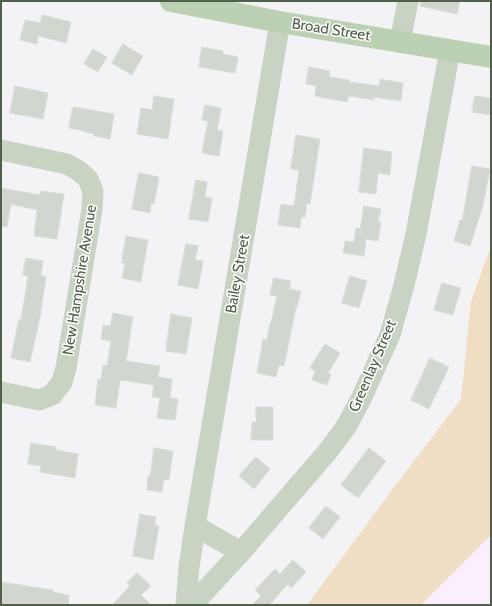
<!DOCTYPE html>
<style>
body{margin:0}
#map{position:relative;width:492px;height:606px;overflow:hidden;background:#f3f3f5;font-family:Cabin,sans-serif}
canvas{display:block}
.frame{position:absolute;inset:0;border:2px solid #51604a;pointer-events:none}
</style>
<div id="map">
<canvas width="492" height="606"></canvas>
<div class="frame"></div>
</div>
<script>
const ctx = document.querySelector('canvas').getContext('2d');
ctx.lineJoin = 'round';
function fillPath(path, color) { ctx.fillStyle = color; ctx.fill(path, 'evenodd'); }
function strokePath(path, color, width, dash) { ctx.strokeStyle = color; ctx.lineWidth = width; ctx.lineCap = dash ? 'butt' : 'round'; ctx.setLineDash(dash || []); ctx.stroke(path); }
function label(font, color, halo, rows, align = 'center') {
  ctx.font = font + ' Cabin,sans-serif'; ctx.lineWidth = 3; ctx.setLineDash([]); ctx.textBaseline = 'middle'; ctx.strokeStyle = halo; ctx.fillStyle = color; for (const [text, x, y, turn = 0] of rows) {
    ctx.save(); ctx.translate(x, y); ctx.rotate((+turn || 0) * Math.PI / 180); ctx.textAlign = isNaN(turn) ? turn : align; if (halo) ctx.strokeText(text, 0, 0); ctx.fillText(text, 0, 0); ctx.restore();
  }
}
fillPath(new Path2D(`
 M491,535V605H421Z`), '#fceffd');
fillPath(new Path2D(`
 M491,246V535L421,605H307L392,490L461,399L471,301Z`), '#f0dec4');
const building = new Path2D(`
 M421,1H460L457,14L420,6Z
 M42,15L71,22L66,43L38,36L37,44L20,40L25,20L40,23Z
 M123,44L143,56L132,75L112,63Z
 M202,47L223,51V54L238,57L235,73L199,67Z
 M93,49L107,57L98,72L84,64Z
 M309,67L330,71L329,77L349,80V82L379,86L380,79L403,83L401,101L374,97V100L349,96L347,102L315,96L316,86L306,84Z
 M15,86L48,93L43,119L10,113Z
 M154,96L174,99L168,139L137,134L141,108L152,110Z
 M475,96L491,98V115L472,112Z
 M205,105L221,108L217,130L223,131L219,156L202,153L208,121L202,120Z
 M73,107L114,114L110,139L94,136V134L85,132V131L69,128Z
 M296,135L320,139L310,204L307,203L305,217H301L300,228L278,225L281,204L294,206L299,170L291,169Z
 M364,148L392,152L390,175L378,173L376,194L359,192Z
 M472,166L490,169L483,205L470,246L454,241L460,220H462Z
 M139,173L159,177L154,204L151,203L150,213L132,209Z
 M196,180L207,182L205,197L212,198L208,222L189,219Z
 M1,188L40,195V191L64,194L57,239L34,236L37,210L11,204L7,227L1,226Z
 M364,206L381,209L378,222H381L378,241L366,239L364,256L343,253L345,241L354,242L356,228L360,229Z
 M126,236L148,240L141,282L122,278L125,263H122Z
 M186,244L198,246L195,260L203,261L198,289L178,285Z
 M26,258L43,261L41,276H46L40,317L30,362L11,358L19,319L21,320L28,276L23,275Z
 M350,276L367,281L359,308L342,303Z
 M274,278L291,281L289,289L301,291L297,307H296L284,366L279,365L276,377L257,373L263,339L267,340L270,323H271L277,296L270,295Z
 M442,283L461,288L453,315L434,310Z
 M113,313L133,317L126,361L160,366L158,377L172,379L170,398L178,399L175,420L157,418L160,398L152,397L154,385L120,380L116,408L95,405L98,379L101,380L103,365L107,366L111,341L101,339L103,325L110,326Z
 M171,314L192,318L186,354L166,351Z
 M325,344L340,353L328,373L331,375L327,385L312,380L315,371L310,368Z
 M430,358L449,367L429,409L411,400Z
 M256,407H273V440H251L252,422H256Z
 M31,443L56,447V450L78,454L75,478L40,472L41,466L28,464Z
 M154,448L173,451L169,480L164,479L162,492L147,490L148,476H150Z
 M369,448L386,461L358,498L341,485Z
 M256,457L270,469L254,489L239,476Z
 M326,506L340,517L323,539L309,528Z
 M140,514L156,517L155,525L159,526L153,560L133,556Z
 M293,560L306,572L291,588L288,584L269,605H252L261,596L255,590L275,569L280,574Z
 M137,573L151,586L141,595L151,605H112L130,586L127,583Z
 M1,582L53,590L52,592L69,595L68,605H9L1,604Z`);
fillPath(building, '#d1d7cf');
strokePath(building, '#d7ded7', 1);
strokePath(new Path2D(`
 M400,42L408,1
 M1,150L67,164L79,171L88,179L93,191L92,209L66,368L62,382L52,395L39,400L1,392
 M195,526L241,552
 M186,605L189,567L195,526L280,22
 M192,605L241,552L328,451L346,427L361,399L375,368L390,335L404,285L416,234L450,50`), '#c9d3c4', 21);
strokePath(new Path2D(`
 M171,1L280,22L491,57`), '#bcd0b3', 22);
label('15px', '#51604a', '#fff', [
 ["Broad Street",331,30,9],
 ["Bailey Street",238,274,-80],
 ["New Hampshire Avenue",80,280,-81],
 ["Greenlay Street",373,366,-67]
]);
</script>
